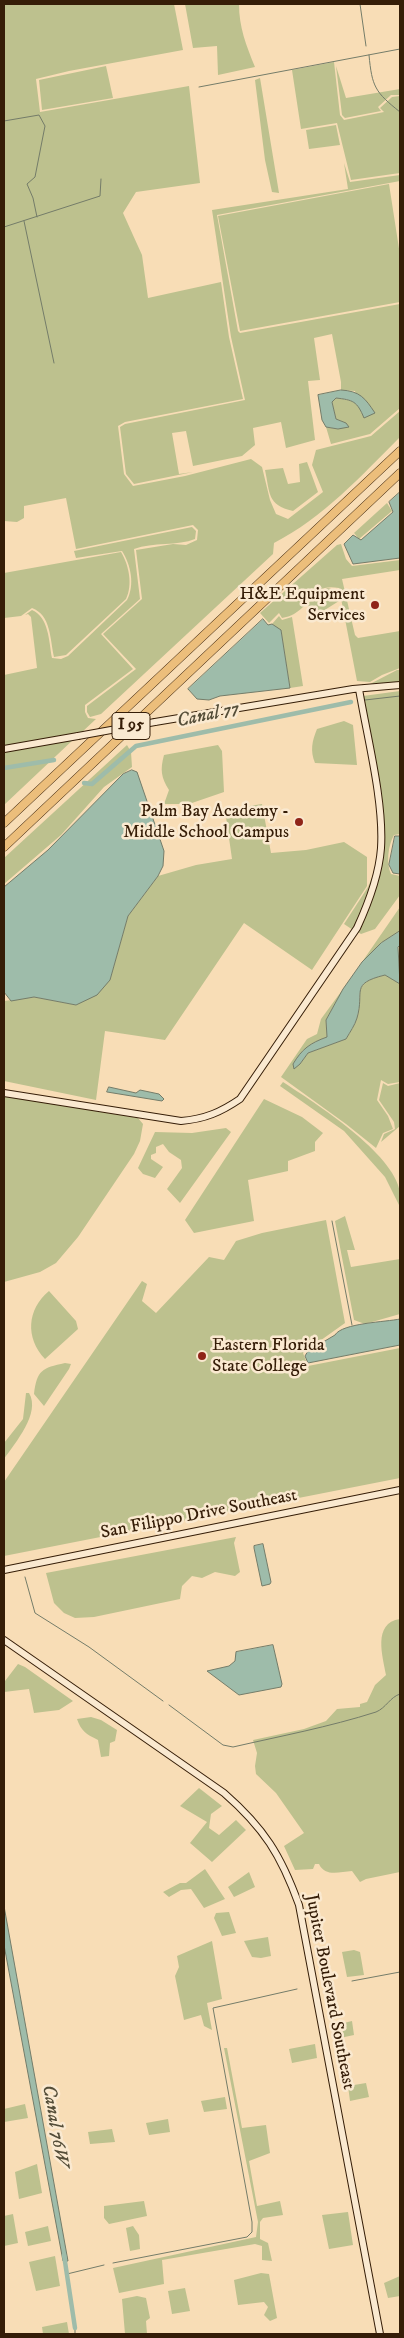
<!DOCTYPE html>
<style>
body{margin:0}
#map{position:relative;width:404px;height:2338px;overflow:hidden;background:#f8ddb6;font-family:"IM FELL DW Pica",serif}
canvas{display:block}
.frame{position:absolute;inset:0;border:5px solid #351d07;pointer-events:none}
</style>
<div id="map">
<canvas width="404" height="2338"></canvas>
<div class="frame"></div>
</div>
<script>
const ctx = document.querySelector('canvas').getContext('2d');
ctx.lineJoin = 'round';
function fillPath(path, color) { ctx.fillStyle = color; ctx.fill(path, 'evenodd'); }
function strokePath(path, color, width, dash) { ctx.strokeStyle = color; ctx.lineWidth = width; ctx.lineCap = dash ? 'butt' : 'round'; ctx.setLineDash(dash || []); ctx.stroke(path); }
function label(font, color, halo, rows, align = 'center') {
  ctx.font = font + ' "IM FELL DW Pica",serif'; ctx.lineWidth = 5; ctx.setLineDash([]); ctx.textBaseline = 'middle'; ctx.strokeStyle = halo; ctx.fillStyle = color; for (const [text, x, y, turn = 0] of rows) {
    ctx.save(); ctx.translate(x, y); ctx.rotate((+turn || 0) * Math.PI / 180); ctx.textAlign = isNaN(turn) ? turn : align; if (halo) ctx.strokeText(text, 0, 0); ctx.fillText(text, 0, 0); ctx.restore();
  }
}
fillPath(new Path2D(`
 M4,4H174L183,50L69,71L36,79L40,112L189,86L200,183L136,192L123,213L142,255L148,298L221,282L229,337L243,399L125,422L118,426L124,474L133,486L185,476L251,459L262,467L270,500L276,514L288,519L323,492L312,465L316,450L371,436L400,411V437C362,475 323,518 274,543L273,554L101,714L90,717L87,712V706L136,669L103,634L142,599L136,550L173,544L186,545L197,540L198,530L193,525L76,549L66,498L24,506V518L17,522L4,521Z
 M185,4H239C239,27 246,45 255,67L218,75L217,46L193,48Z
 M334,62L340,115L344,120L384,112L380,108L392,97L400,96V173L351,180L337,123L301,129L292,70Z
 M106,66L113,98L42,110L39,80Z
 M336,66L346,98L400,89V95H391L378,107L381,111L345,118L342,115Z
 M260,78L279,193L272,192L265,160L255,80Z
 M336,125L340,145L309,149L306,130Z
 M344,163L350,182L400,175V181L217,215L238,331L240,333L400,304V408L370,434L331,444L326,427L338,429L346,423L336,419L332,402L336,398C353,400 357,401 364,417L355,391L341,390V382L332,334L314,338L320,380L308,381L315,440L286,448L281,422L253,428L255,445L242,456L193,466L186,431L172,433L179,474L193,472L134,484L126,474L120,427L125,424L245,400L231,337L212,210L348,189Z
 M389,184L400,255V302L240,331L218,216Z
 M307,462L318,492L293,511C267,505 270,493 265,470L283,468L288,484L300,482L299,464Z
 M387,503L392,511L359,539L354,533Z
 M192,527L196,531L195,539C178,546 153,542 134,549L140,599L101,634L133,669L85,705V712L88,718L96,719L81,733L4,747V675L37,668L31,617L28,614L25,615L32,610C49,617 49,642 52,658L61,659L68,656L127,600C135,585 131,565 122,551L76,558L74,551Z
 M341,544L346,559L352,566L400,560V570L342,579L355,635L358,638L400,631V668L382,675L370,682L357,681L339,588C312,583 313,603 294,614C291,616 286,617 282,618L279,613L269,623L260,613L337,545Z
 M121,552C129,565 133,585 126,599L66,655L54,657C50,639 51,615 32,608L21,616L4,618V573Z
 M327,588L337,590L339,601L320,613H313L307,604Z
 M279,616L282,620L292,617L303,686L290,688L281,631L272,624Z
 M397,670H400V683L362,686V684H370Z
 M400,691V834L394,835C388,845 386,864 391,874L400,876V895L375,929L361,934L358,932L372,901L379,879L384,846L363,696Z
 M344,721L353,725L357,765L315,763C310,751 312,741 317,729Z
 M75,738L4,805V751Z
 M127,745L131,752L132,767L104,787L61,835L4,884V858Z
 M218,745L222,751L224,792L189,804H164L169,790C161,777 160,770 164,755Z
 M262,804L271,853L306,850L344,842L367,857V886L312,970L244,923L165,1040L105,1031L96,1100L4,1081V1001L34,997L76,1005L110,980L128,916L158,876L196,865L232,859L225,810Z
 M376,868L367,900L353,930L344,924L368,887Z
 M400,907V931L381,943L362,962Z
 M385,975L400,984V1082L388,1084L381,1080L377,1100L388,1116L393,1129L383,1133L376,1148L346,1124L281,1077L307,1039L317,1034L321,1019L343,989L326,1020L327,1037C310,1043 302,1049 293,1064H300L308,1053L346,1039C350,1032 355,1025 357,1018C365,991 349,984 385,975Z
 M283,1082C315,1103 394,1153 400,1192C401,1196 400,1202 400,1207L385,1177L344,1131L280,1086Z
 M383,1083L388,1086L400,1083V1126L381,1142L384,1134L395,1129L394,1122L379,1100Z
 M4,1096L138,1118L143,1124L140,1141L134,1154L78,1237L56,1263L40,1272L4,1282Z
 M264,1099L302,1117L323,1133L315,1142V1151L288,1161V1171L248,1180L254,1221L194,1233L185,1220Z
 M226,1128L231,1132L180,1203L167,1189L182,1168L181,1160L169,1152L163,1144L156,1147V1153L151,1155V1159L163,1167L155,1178L143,1174L138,1168L155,1132L192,1133Z
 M345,1216L355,1250H347L351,1267L400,1259V1314L365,1324L354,1320L335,1221Z
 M326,1220L345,1323L303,1353L308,1366L400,1348V1478L4,1556V1482L142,1281L147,1284L142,1301L156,1313L209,1257L224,1260L236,1241L262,1233Z
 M49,1291L76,1321L78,1329L45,1359C25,1338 27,1309 49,1291Z
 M65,1363L71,1364L69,1369L44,1406L34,1394C37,1370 42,1368 65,1363Z
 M26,1393H29C41,1413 15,1443 4,1459V1443L23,1419Z
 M236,1537L234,1543L240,1572L235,1576L215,1572L202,1578L192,1576L182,1586L180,1599L94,1617L75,1618L64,1613L54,1603L46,1573Z
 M400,1619V1872L366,1879L360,1882L352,1871C339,1872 325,1877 319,1864H315L313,1869L295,1870L284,1846L304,1833L276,1793L256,1774L255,1766L257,1753L253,1740L304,1729L326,1721L337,1709L360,1707V1704L367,1702L375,1685L386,1675C383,1657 372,1623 400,1619Z
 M18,1664L25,1667L73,1701L59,1710L34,1713L29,1689L4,1692L5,1681Z
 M91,1717L101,1720L117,1730L115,1741L110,1743L109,1756L101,1757L98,1740C86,1734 81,1731 77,1719Z
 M199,1788L222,1806L211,1814L209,1828L219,1835L236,1820L246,1830L212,1862L190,1843L207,1822L180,1806Z
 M205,1869L225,1899L204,1908L191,1889L181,1890L169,1897L163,1892L180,1883H186Z
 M249,1872L255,1887L234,1897L228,1887Z
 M229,1912L236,1933L222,1936L214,1918L216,1913Z
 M268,1937L271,1956L261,1958L252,1957L244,1941Z
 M212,1941L222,1999L207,2003L212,2030L204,2026L201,2015L184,2020L175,1976L179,1967L177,1956Z
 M354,1950L360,1952L364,1975L347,1977L342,1952Z
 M352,2021L354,2035L335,2039L332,2026Z
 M315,2044L317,2058L292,2063L289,2049Z
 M224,2048H227L242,2128L266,2125L270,2153L249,2161L257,2206L280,2201L283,2215L263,2218L260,2222V2239L268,2243L272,2261L262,2260V2246L255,2244L162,2260L164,2284L119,2293L113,2268L256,2237L258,2222Z
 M366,2083L369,2097L350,2101L348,2086Z
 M225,2097L227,2109L204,2112L201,2101Z
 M25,2104L28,2118L4,2122V2109Z
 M168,2119L170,2132L149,2135L146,2123Z
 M112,2129L115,2142L90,2144L88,2132Z
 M37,2164L42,2193L19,2199L15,2172Z
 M144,2201L147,2216L109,2224L104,2218V2206Z
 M348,2212L353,2245L329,2249L322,2215Z
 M13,2214L18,2243L4,2246V2216Z
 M48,2226L51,2241L28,2246L25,2232Z
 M133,2226L139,2235L140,2249L130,2251L126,2228Z
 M55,2256L60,2286L36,2291L29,2262Z
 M261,2273L269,2274L277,2318L270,2321L264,2315L268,2307L264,2302L238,2305L234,2280Z
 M400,2276V2296L388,2298L384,2283Z
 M185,2288L190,2311L172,2314L168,2291Z
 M137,2296L146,2298L150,2318L146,2321L147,2334H125L122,2299Z
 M67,2322L69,2334H43L42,2327Z`), '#bdc18e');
const water = new Path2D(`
 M341,390C360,391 365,398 375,413L364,418C357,401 353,400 336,398L332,402L336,419L346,423L349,427L338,429L326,427L322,420L318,395Z
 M400,492V558L353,564L344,544L353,535L361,540L393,512L389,502Z
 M263,619L268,625L272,624L281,630L290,688L220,696L209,700L197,699L188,689Z
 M132,770L137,772L164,851L163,866L158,876L128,916L110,980L97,995L76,1005L34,997L11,1001L4,992V887L48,850L123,774Z
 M395,836H400V874L393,873L389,865Z
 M400,931V945L398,947L400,984L385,975C349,984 365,991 357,1018C355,1025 350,1032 346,1039L308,1053L300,1064L294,1069L293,1064C302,1049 310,1043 327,1037L326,1020L343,989L362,962L381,943Z
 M109,1087L136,1093L140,1090L159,1094L164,1099L162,1101L107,1092Z
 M400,1319V1345L308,1363L305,1356L308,1351L335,1335C342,1323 386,1322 400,1319Z
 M263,1544L271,1582L270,1584L262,1586L254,1548V1546Z
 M273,1645L282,1684L281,1687L239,1695L207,1671L229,1666L235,1661L236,1652Z
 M4,1906L68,2261H63L4,1945Z`);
fillPath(water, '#9ebcaa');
strokePath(water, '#747c69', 1);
strokePath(new Path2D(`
 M360,4L366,46
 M369,55C372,87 375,92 400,112
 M199,87L400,49
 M4,121L39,115L45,126L44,131L35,177L27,184L33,198L37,217
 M24,221L54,363
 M4,227L100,196L101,179
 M365,700L400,696
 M332,1221L352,1325
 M25,1577L35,1613L89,1647L163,1701
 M169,1705L223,1745L233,1747C281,1736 329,1727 376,1712C386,1708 390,1697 400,1694
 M352,1981L400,1972
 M113,2263L247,2237L252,2232V2222L213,2008L297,1989
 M67,2274L104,2265
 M75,2334V2328`), '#747c69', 1);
strokePath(new Path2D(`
 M4,768L54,760
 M84,783L92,784L136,746L351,702
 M64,2255L75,2328`), '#9ebcaa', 4.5);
const secondary = new Path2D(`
 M155,722L353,689L400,685
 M4,749L78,736
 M4,1093L181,1121C205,1119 221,1112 240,1099L357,928C369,902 379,876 381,848C384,801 367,737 359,689
 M4,1570L400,1490
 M4,1640L224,1793C264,1828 281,1855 299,1905L380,2334`);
const highway = new Path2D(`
 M4,823L400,451
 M4,847L400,473`);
strokePath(secondary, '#351d07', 8);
strokePath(highway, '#351d07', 9);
strokePath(secondary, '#fae9d0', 6);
strokePath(highway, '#ecbe7b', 8);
const secondaryBridge = new Path2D(`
 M78,736L155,722`);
strokePath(secondaryBridge, '#351d07', 8, []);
strokePath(secondaryBridge, '#fae9d0', 6);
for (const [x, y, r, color] of [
 [375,605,5,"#8f2418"],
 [299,822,5,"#8f2418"],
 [202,1356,5,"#8f2418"]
]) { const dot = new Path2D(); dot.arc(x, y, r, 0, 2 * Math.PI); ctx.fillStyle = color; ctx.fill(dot); strokePath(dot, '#fae9d0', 2); }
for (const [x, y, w] of [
 [131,726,38]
]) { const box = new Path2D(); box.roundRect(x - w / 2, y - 13.5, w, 27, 4); ctx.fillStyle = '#fae9d0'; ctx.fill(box); strokePath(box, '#351d07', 1); }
label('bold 16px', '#351d07', null, [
 ["I 95",131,726]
]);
label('18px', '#351d07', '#fae9d0', [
 ["H&E Equipment",365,595],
 ["Services",365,616],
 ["Palm Bay Academy -",289,812],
 ["Middle School Campus",289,833],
 ["Eastern Florida",212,1346,"left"],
 ["State College",212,1367,"left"]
], 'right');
label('18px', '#351d07', '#fae9d0', [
 ["San Filippo Drive Southeast",199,1515,-11],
 ["Jupiter Boulevard Southeast",329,1992,79]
]);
label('italic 19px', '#544d38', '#fae9d0', [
 ["Canal 77",208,716,-12],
 ["Canal 76W",54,2126,80]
]);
</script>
